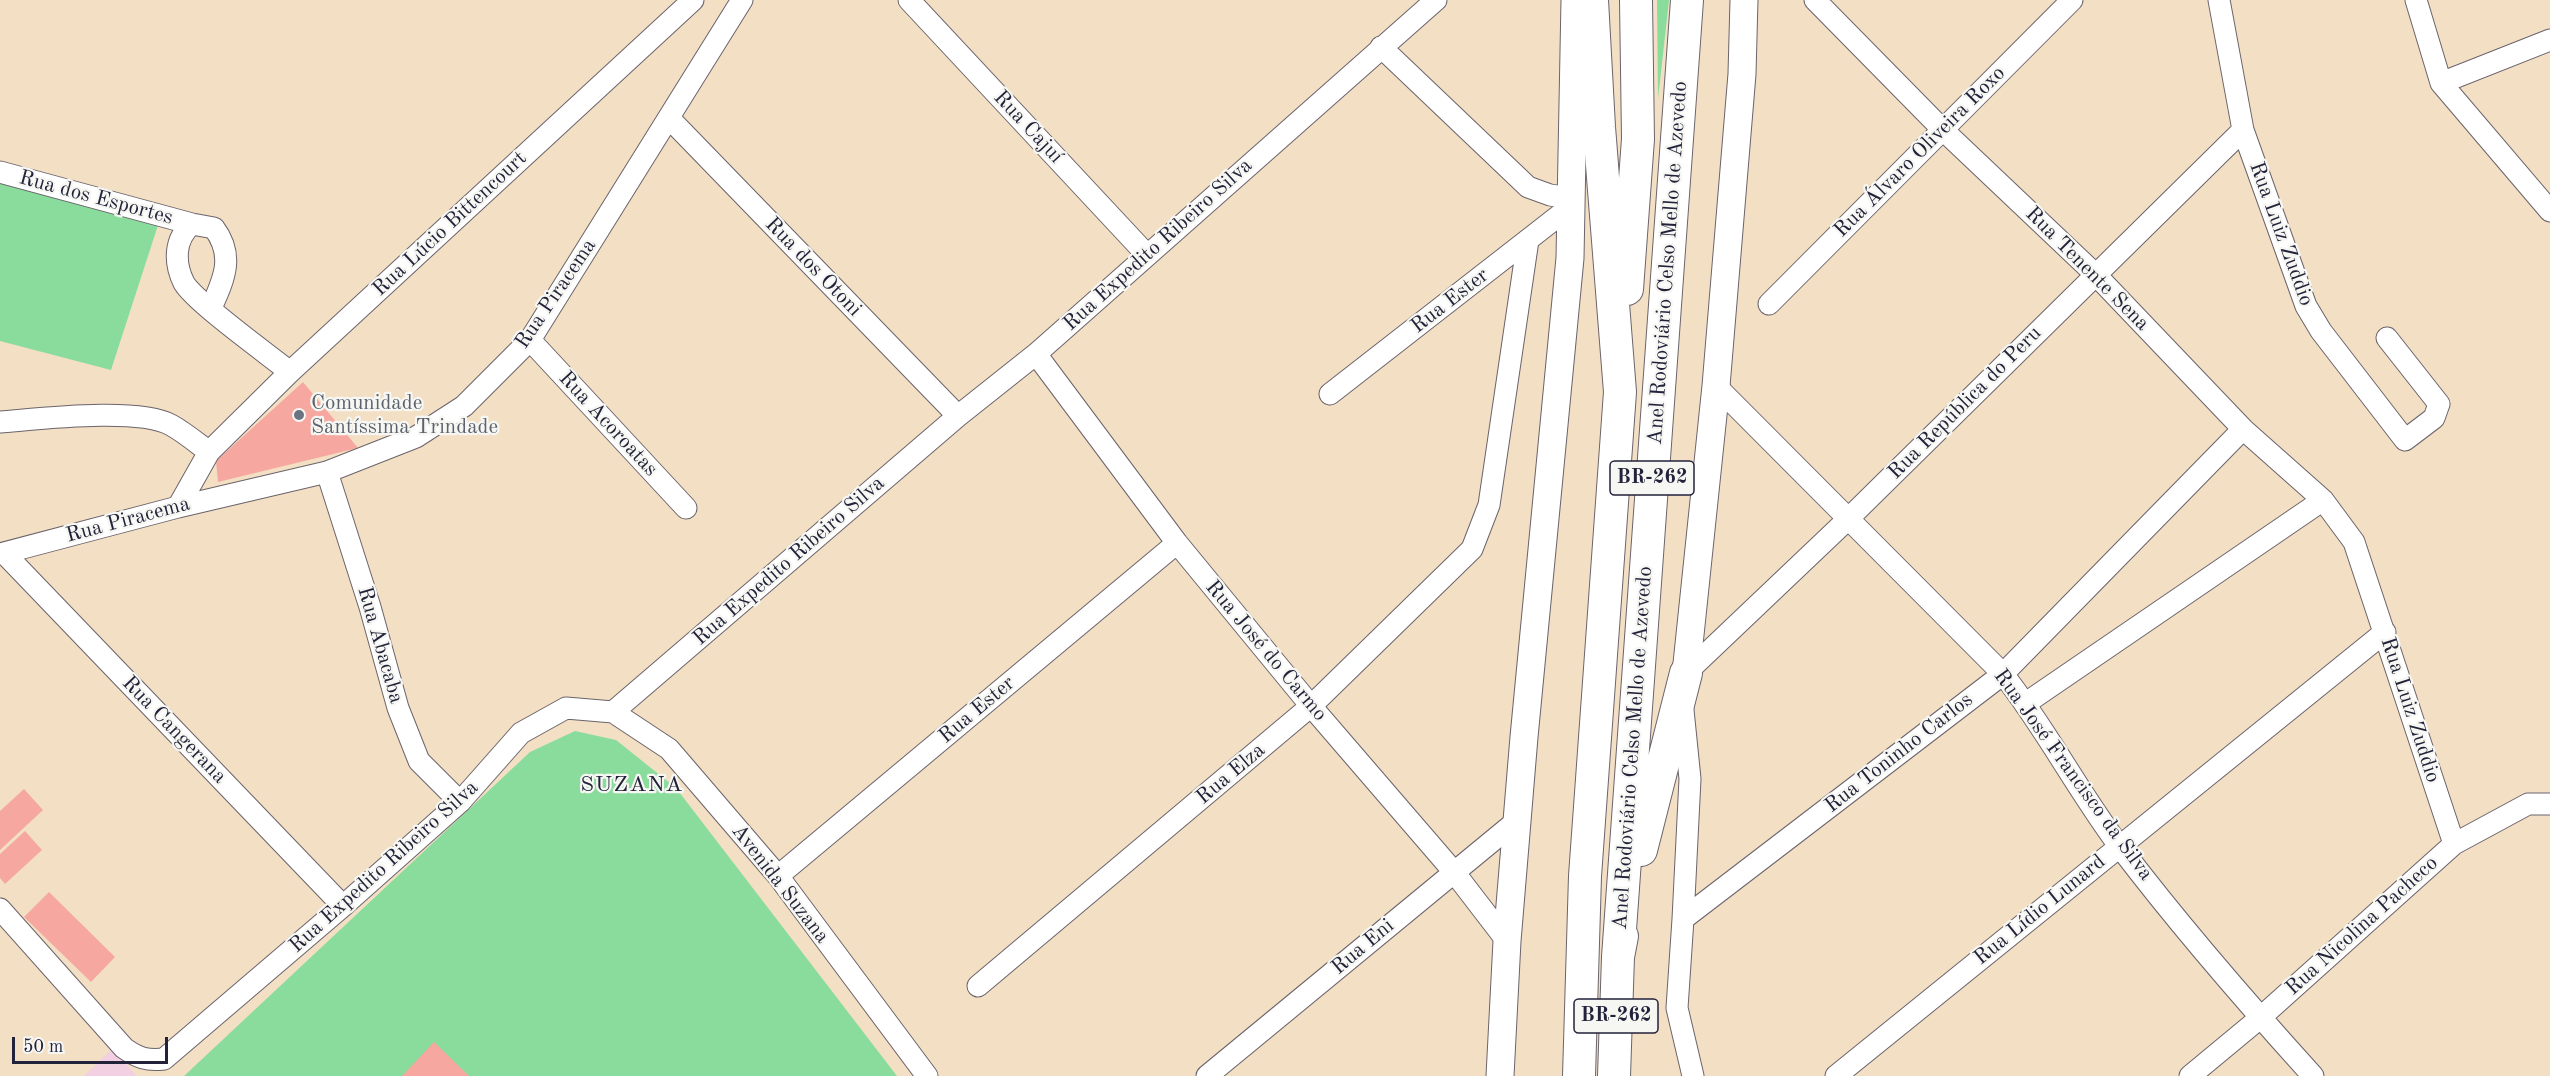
<!DOCTYPE html>
<meta charset="utf-8">
<style>
body{margin:0}
#map{position:relative;width:2550px;height:1076px;overflow:hidden;background:#f3dfc4;font-family:"Old Standard TT",serif}
canvas{display:block}
.scale{position:absolute;left:12px;top:1037px;width:156px;height:27px;box-sizing:border-box;border:3px solid #22223b;border-top:0;padding-left:8px;font-size:18px;line-height:21px;white-space:nowrap;color:#22223b;-webkit-text-stroke:4px #f6f6f2;paint-order:stroke}
</style>
<div id="map">
<canvas width="2550" height="1076"></canvas>
<div class="scale">50 m</div>
</div>
<script>
const ctx = document.querySelector('canvas').getContext('2d');
ctx.lineJoin = 'round';
function fillPath(path, color) { ctx.fillStyle = color; ctx.fill(path, 'evenodd'); }
function strokePath(path, color, width, dash) { ctx.strokeStyle = color; ctx.lineWidth = width; ctx.lineCap = dash ? 'butt' : 'round'; ctx.setLineDash(dash || []); ctx.stroke(path); }
function label(font, color, halo, rows, align = 'center') {
  ctx.font = font + ' "Old Standard TT",serif'; ctx.lineWidth = 4.5; ctx.setLineDash([]); ctx.textBaseline = 'middle'; ctx.strokeStyle = halo; ctx.fillStyle = color; for (const [text, x, y, turn = 0] of rows) {
    ctx.save(); ctx.translate(x, y); ctx.rotate((+turn || 0) * Math.PI / 180); ctx.textAlign = isNaN(turn) ? turn : align; if (halo) ctx.strokeText(text, 0, 0); ctx.fillText(text, 0, 0); ctx.restore();
  }
}
fillPath(new Path2D(`
 M112,1049L137,1076H84Z`), '#f2cfe1');
fillPath(new Path2D(`
 M1657,0H1669L1658,99Z
 M0,181L160,219L111,370L0,341Z
 M575,731L616,740L676,788L897,1076H184L530,752Z`), '#8adc9c');
fillPath(new Path2D(`
 M303,382L358,448L218,482L216,461Z
 M24,789L43,810L0,850V811Z
 M25,831L42,850L5,884L0,878V854Z
 M49,892L115,957L91,982L24,917Z
 M434,1042L469,1076H402Z`), '#f6a8a0');
const minor = new Path2D(`
 M909,0L1147,255
 M1815,0L1942,129L2095,274L2243,429L2323,500L2354,542L2454,844
 M2219,0L2243,130L2306,306L2321,331L2405,440L2434,418L2439,404L2387,338
 M2416,0L2441,83L2550,211
 M1381,47L1528,187L1550,195L1570,198
 M2441,83L2550,40
 M669,118L958,416
 M0,172L192,224
 M1769,304L2072,0
 M211,308C224,279 235,256 214,228L192,224C174,239 174,263 184,283C195,302 269,355 290,372
 M530,340L686,508
 M1036,354L1177,543L1311,706L1454,872L1507,941
 M1716,386L2003,674C2046,729 2078,791 2120,847C2180,926 2246,1002 2313,1076
 M1330,394L1570,207
 M0,422C39,419 138,407 171,425C184,432 197,443 209,452
 M327,472L370,607L398,708L419,761L460,802
 M178,507L209,452L290,372L693,0
 M4,553L343,906
 M0,554L178,507L327,472L416,437L464,406L530,340L742,0
 M1686,673L1848,519L2243,130
 M2026,703L2323,500
 M613,712L669,749L778,876L927,1076
 M778,876L1177,543
 M0,909L124,1048C138,1058 147,1061 164,1059L343,906L460,802L521,733L566,708L613,712L958,416L1036,354L1436,0
 M1683,919L1690,779L1683,710
 M978,986L1311,706L1472,549L1489,505L1528,240
 M1207,1076L1519,819
 M1693,1076L1677,1008L1683,919L2003,674L2243,429
 M1836,1076L2385,632
 M2190,1076L2260,1018L2454,844L2528,804H2550`);
const major = new Path2D(`
 M1686,673L1716,386L1742,74L1744,0
 M1500,1076L1507,941L1524,737L1570,258L1575,0`);
const highway = new Path2D(`
 M1627,289L1638,139L1636,0
 M1641,850L1686,673
 M1618,957L1687,0
 M1579,1076L1585,876L1620,392L1599,127L1592,0
 M1614,1076L1618,957L1622,936`);
strokePath(minor, '#6b646b', 23);
strokePath(major, '#6b646b', 29);
strokePath(highway, '#6b646b', 34);
strokePath(minor, '#fff', 21);
strokePath(major, '#fff', 27);
strokePath(highway, '#fff', 32);
for (const [x, y, r, color] of [
 [299,415,6,"#6b7280"]
]) { const dot = new Path2D(); dot.arc(x, y, r, 0, 2 * Math.PI); ctx.fillStyle = color; ctx.fill(dot); strokePath(dot, '#f6f6f2', 2); }
for (const [x, y, w] of [
 [1652,478,84],
 [1616,1016,84]
]) { const box = new Path2D(); box.roundRect(x - w / 2, y - 17, w, 34, 4.5); ctx.fillStyle = '#f6f6f2'; ctx.fill(box); strokePath(box, '#22223b', 1.5); }
label('bold 20px', '#22223b', null, [
 ["BR-262",1652,478],
 ["BR-262",1616,1016]
]);
label('21px', '#22223b', '#f6f6f2', [
 ["Rua Cajuí",1028,127,47],
 ["Rua Álvaro Oliveira Roxo",1920,152,-45],
 ["Rua dos Esportes",96,198,15],
 ["Rua Lúcio Bittencourt",450,224,-43],
 ["Rua Luiz Zuddio",2281,234,70],
 ["Rua Expedito Ribeiro Silva",1158,245,-42],
 ["Anel Rodoviário Celso Mello de Azevedo",1668,263,-86],
 ["Rua dos Otoni",813,267,46],
 ["Rua Tenente Sena",2087,269,45],
 ["Rua Piracema",556,294,-56],
 ["Rua Ester",1450,301,-38],
 ["Rua República do Peru",1965,403,-45],
 ["Rua Acoroatas",608,424,47],
 ["Rua Piracema",128,520,-15],
 ["Rua Expedito Ribeiro Silva",789,561,-41],
 ["Rua Abacaba",380,645,74],
 ["Rua José do Carmo",1266,651,50],
 ["Rua Ester",977,710,-40],
 ["Rua Luiz Zuddio",2410,710,72],
 ["Rua Cangerana",174,730,46],
 ["Anel Rodoviário Celso Mello de Azevedo",1633,748,-86],
 ["Rua Toninho Carlos",1899,753,-38],
 ["Rua Elza",1231,774,-40],
 ["Rua José Francisco da Silva",2073,775,54],
 ["Rua Expedito Ribeiro Silva",384,867,-42],
 ["Avenida Suzana",780,884,52],
 ["Rua Lídio Lunard",2040,910,-39],
 ["Rua Nicolina Pacheco",2362,926,-42],
 ["Rua Eni",1363,947,-40]
]);
label('21px', '#5b616d', '#f6f6f2', [
 ["Comunidade",311,403],
 ["Santíssima Trindade",311,427]
], 'left');
ctx.letterSpacing = '1.5px';
label('22px', '#22223b', '#f6f6f2', [
 ["SUZANA",632,785]
]);
ctx.letterSpacing = '0px';
</script>
